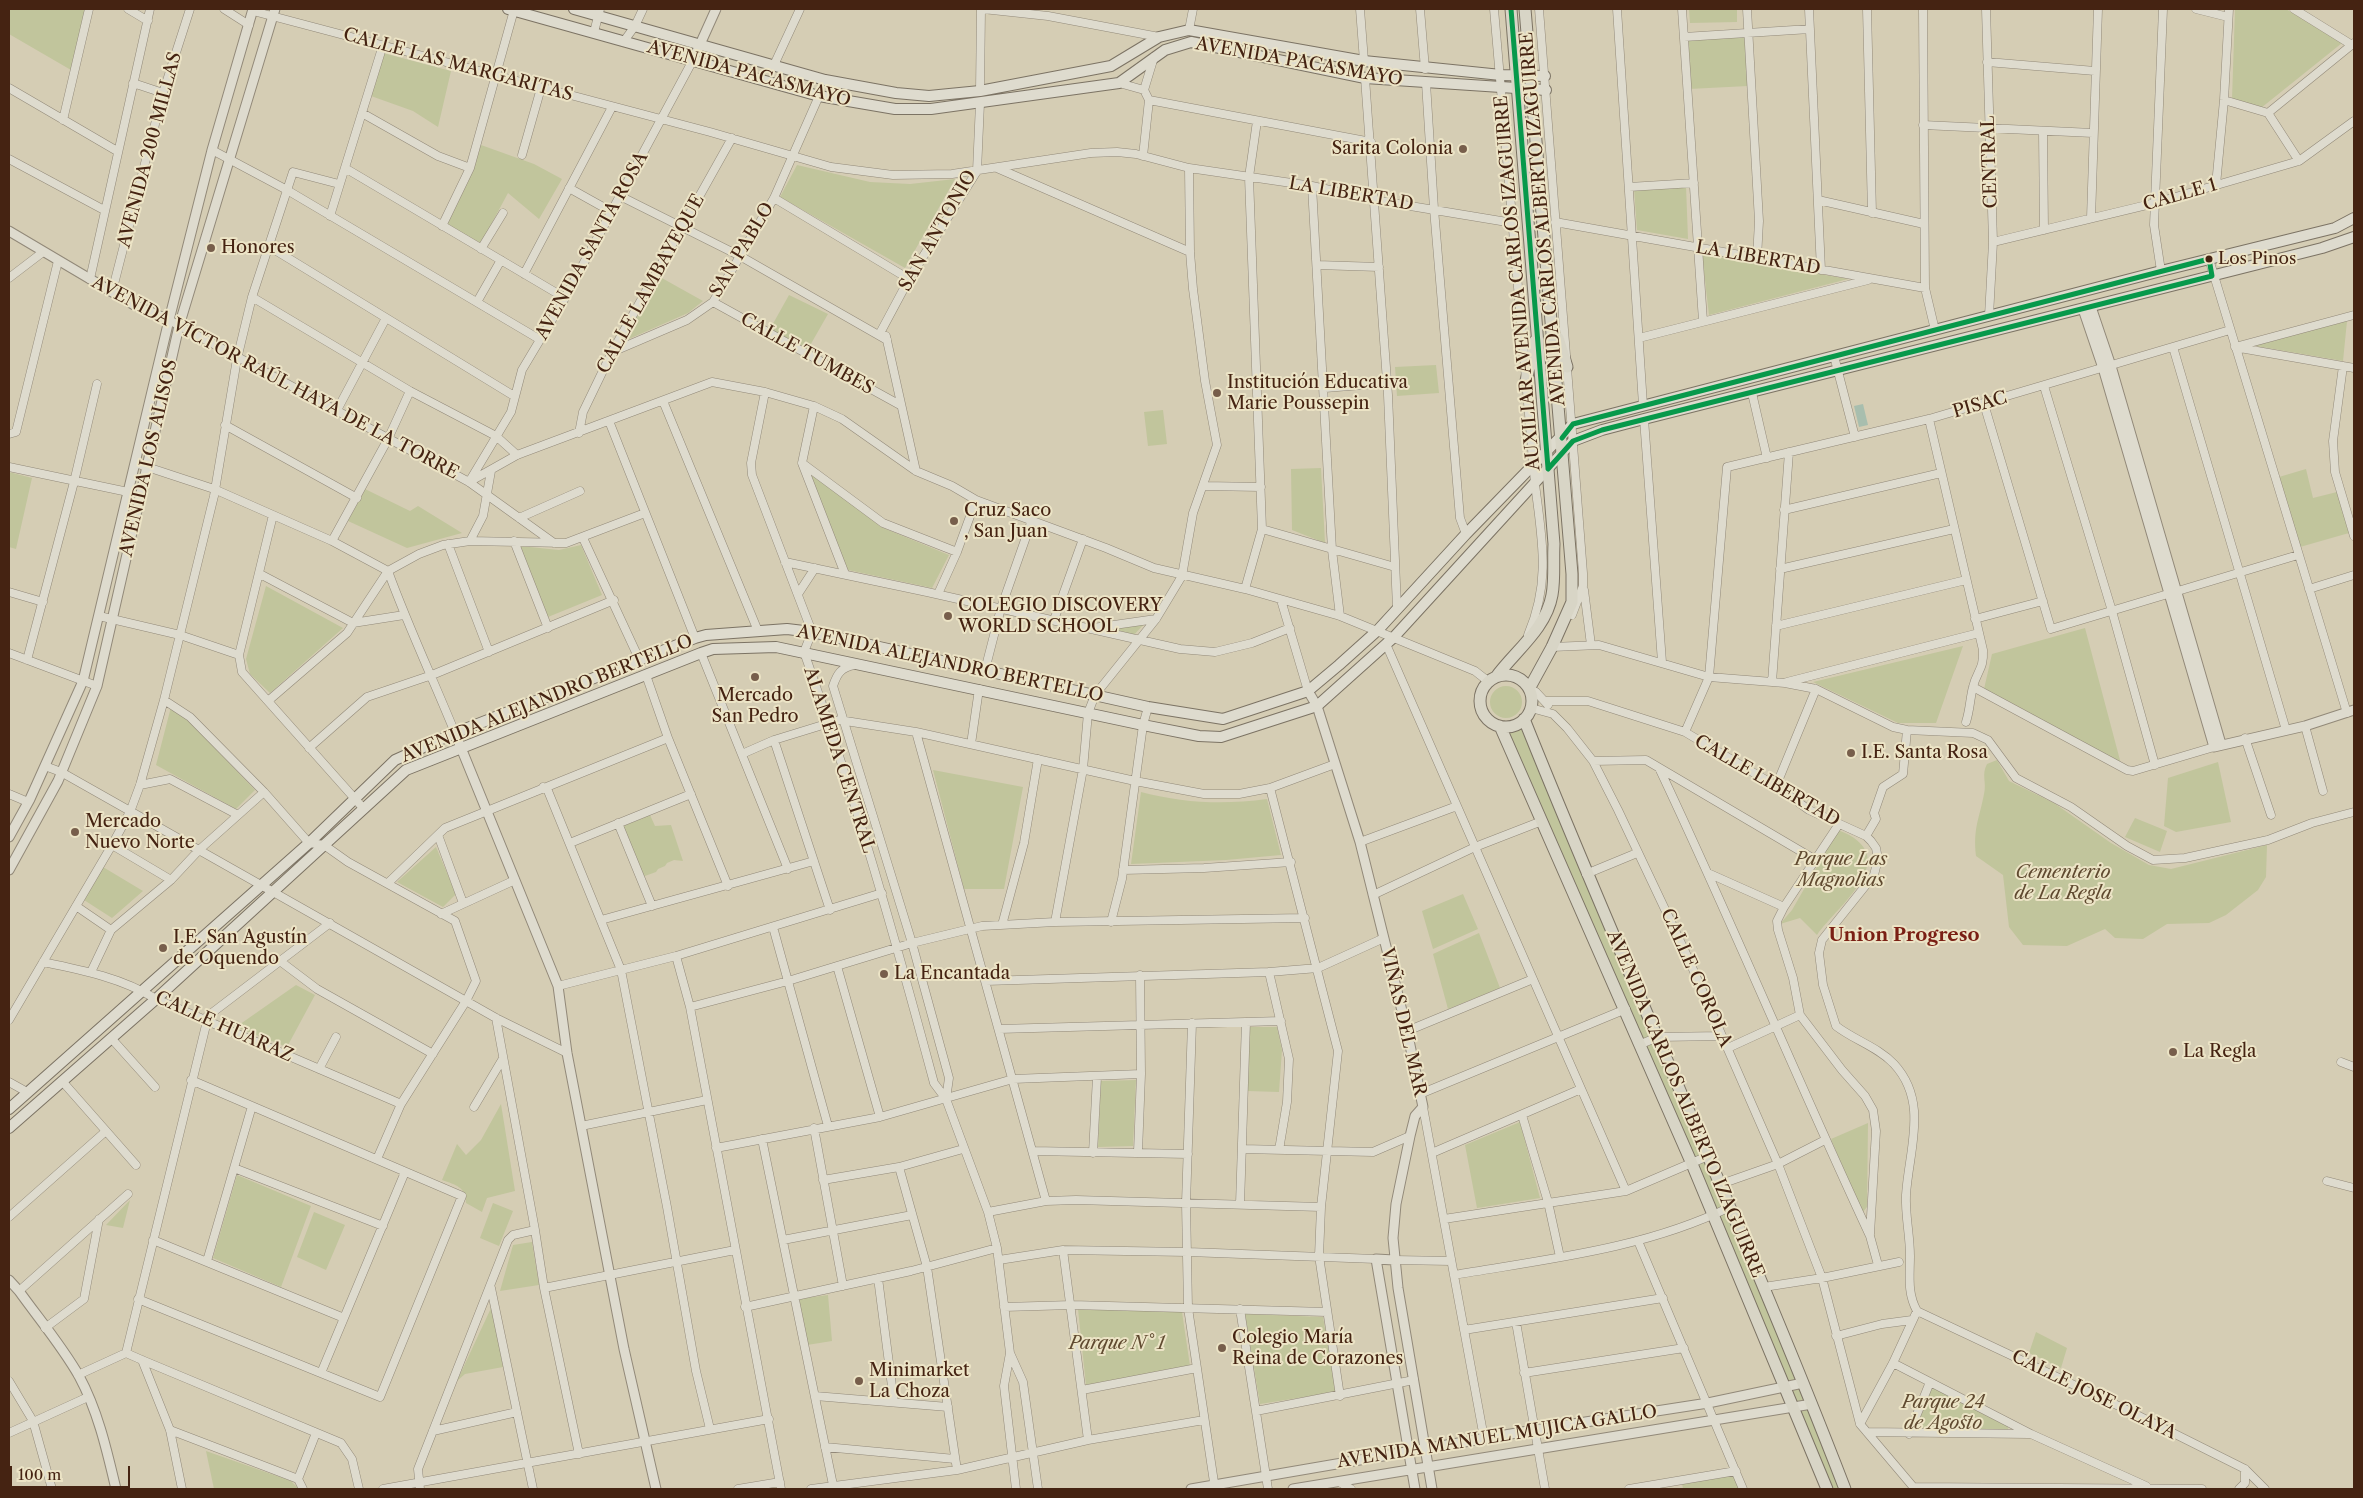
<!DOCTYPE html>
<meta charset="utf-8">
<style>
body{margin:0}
#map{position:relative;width:2363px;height:1498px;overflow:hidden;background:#d5cdb4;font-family:"Libre Caslon Text",serif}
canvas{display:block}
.frame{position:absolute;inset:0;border:10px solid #452312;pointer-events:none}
.scale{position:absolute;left:10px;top:1466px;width:120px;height:22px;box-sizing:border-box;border:2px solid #452312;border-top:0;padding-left:6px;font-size:15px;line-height:18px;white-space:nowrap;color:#452312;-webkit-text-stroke:4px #ece4c6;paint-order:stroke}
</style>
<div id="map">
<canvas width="2363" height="1498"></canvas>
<div class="frame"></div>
<div class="scale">100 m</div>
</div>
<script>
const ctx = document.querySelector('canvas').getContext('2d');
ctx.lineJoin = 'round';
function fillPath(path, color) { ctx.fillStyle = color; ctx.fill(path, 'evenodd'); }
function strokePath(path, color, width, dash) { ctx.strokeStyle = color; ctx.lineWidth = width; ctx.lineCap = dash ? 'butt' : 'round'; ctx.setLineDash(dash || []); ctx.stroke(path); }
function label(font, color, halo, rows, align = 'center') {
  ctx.font = font + ' "Libre Caslon Text",serif'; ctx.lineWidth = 4; ctx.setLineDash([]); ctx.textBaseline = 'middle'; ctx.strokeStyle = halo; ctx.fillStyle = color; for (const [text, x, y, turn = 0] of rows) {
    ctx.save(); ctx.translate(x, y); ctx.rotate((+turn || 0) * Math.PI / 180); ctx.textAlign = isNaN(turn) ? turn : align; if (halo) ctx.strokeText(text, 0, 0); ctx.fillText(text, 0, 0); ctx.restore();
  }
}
fillPath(new Path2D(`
 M9,9H86L71,70L9,34Z
 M1689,9H1737V22L1690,23Z
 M2235,9H2286L2342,43L2261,108L2232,99Z
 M1745,36L1748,86L1689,89L1686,41Z
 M383,53L451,71L438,127L413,111L371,96Z
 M481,145L534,164L562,179L539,219L508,193L480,245L446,226L472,171Z
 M797,165L870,182L910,184L955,179L905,268L780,197Z
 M1686,186L1688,239L1637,230L1634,188Z
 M1702,254L1848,279L1709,315Z
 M660,277L703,301L688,313L622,342Z
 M789,295L828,314L808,349L770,329Z
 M2347,321L2343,361L2256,346V343Z
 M1436,365L1439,393L1397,396L1395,367Z
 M1163,410L1167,444L1148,446L1144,412Z
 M802,463L881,527L949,555L932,588L848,570Z
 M1321,468L1325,543L1292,530L1291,469Z
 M2306,469L2313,498L2337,492L2349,533L2300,547L2279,477Z
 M9,472L32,478L16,549L9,547Z
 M365,489L410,511L418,506L462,533L407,548L348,521Z
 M581,545L602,595L548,617L520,546L559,550Z
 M266,586L343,628L270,693L250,674L246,659Z
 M1144,624L1133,636L1105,629Z
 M2085,628L2121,764L1984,689L1992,654Z
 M1963,646L1936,723H1898L1813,682Z
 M1490 702a16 16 0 1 1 32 0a16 16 0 1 1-32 0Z
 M171,707L187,719L255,790L236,809L156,765Z
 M1520,726L1765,1303L1840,1489H1832L1704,1177L1509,732Z
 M1997,760L2009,781L2054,803L2111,843L2149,865L2171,869L2267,845L2266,877L2258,890L2226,915L2209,923L2167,924L2143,939L2115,938L2105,929L2067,946L2023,945L2009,927L2003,875L1976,856C1973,828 1979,820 1984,794C1987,782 1981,775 1987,764Z
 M2218,762L2231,822L2176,832L2164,826L2168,778Z
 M933,770L1023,787L1004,889H964Z
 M1141,792C1183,803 1223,805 1267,799L1281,855L1226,860L1131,864Z
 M650,815L655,826L671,825L683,861L674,860L667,863L665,866L658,869L656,872L642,877L623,826Z
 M2135,818L2167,831L2160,852L2125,837Z
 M1838,830C1906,856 1839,904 1817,935L1800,918L1780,924L1792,910Z
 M436,847L456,894L443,907L397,882Z
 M103,867L143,891L112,918L84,900Z
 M1463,894L1478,929L1433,949L1422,911Z
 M1479,933L1500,988L1448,1009L1433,954Z
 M296,985L315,995L287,1047L236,1027Z
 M1249,1027H1277L1282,1050L1279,1092L1247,1091Z
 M1136,1080L1133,1146L1098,1147L1101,1081Z
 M501,1104L515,1191L487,1198L482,1212L466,1203C466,1187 456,1185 442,1180L457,1144L466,1155L481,1140Z
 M1520,1122L1540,1198L1477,1208L1465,1145Z
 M1868,1123L1867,1207L1863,1212L1860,1209L1831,1139Z
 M237,1175L311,1206L281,1287L213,1258Z
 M130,1200L123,1228L106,1225Z
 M493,1203L513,1211L499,1246L480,1238Z
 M314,1212L345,1225L326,1270L297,1257Z
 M532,1242L539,1285L500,1291L513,1245Z
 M828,1295L832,1341L807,1345L798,1299Z
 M492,1306L503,1367L465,1374L457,1381Z
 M1078,1309L1182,1312L1190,1366L1086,1385Z
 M1245,1314L1323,1317L1336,1392L1260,1404Z
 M2036,1332L2067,1348L2061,1368L2029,1353Z
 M1936,1388L2008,1427V1432L1916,1431L1914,1426L1931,1390Z
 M206,1451L291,1481L299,1489H214Z
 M1734,1475L1740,1489H1683L1682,1483Z`), '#c1c59c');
fillPath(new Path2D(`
 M1863,404L1868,425L1859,427L1854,406Z`), '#a8beae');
const minor = new Path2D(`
 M128,9L148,21
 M224,9L249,25
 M983,9L1048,16L1159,37
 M1360,9L1364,61
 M1420,9L1425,69
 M1494,9L1535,484C1542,540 1551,581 1528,635
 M1539,9L1583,573V586L1572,615
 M1617,9L1643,405
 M1682,9L1703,321
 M1747,9L1759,221L1757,258
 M1809,9L1821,270
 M1867,9L1872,213
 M1923,9L1925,288L1935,330
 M1986,9L1993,242L1989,316
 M2196,9L2228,17
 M2294,9L2352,45
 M253,11L710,132L831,167L893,175L952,174L1091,153L1117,152L1136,154L1189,168L1312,186L1374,200L1513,223
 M1189,30L1193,9
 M594,32L600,9
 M1684,37L1810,29
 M624,41L635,26L643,9
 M1987,62L2095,71
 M774,65L800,9
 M1365,78L1388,395L1397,608
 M133,83L163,93
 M1119,83L1144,90L1149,100L1143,156
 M1426,83L1434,209L1460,518L1466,534
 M9,88L117,151
 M1144,90L1154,57
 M980,91L981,9
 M1149,100L1371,142
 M2224,100L2268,113L2354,43
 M362,113L438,156L470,168
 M2268,113L2299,161
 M63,120L89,9
 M1923,125L2093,133
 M2043,131L2044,230
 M212,150L287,190L539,339
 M522,155L541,88
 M9,159L104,210
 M345,168L565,298
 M997,168L1190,252
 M2216,185L2224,100L2229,9
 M1312,186L1332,550L1340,616
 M1629,187L1694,183
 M569,188L612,212
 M620,196L740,256L887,340
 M774,198L909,279
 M1818,200L1924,224
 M330,216L383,45
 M2091,218L2098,9
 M1555,222L1925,288
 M442,226L470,168L514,10
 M1993,242L2155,203L2299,161L2354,121
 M270,247L514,396
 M481,249L503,213
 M2209,259L2347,713
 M1317,265L1379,267
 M2161,271L2154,225L2163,9
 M524,274L612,107
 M9,278L43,252
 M90,279L150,9
 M112,292L163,93L190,9
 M252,297L410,391L496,436L517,455
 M477,302L501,260
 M713,302L900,405
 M169,320L469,482L554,543
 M879,335L909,279L977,171L980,103
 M886,336L916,471
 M1639,338L1868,280
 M2173,347L2286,730
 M2235,347L2354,315
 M2240,348L2354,368
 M612,352L687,320L713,302L774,198L819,96
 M1834,356L1855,437
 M2343,366L2333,441L2335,472L2354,536
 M2044,386L2112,611L2155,765
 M1325,388L1387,383
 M765,392L751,463L752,475L812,632L804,652C854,793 895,938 934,1083L946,1099L988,1212L997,1248L1010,1353L1023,1382L1038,1489
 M1752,393L1767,458
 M663,401L758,631
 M1984,404L2051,629L2298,555
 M814,406L802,463L845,574
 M336,412L386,318
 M1644,419L1662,662
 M1929,419L1983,650C1984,670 1977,670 1973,687C1970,698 1970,710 1966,722
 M609,421L695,638
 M225,425L357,498
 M579,433L583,412L612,352L732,138
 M9,434L16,432L58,261
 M135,463L214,489L332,541L388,571C408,626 433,679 455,733
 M802,463L883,523L957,552
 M9,467L128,492
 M469,482L517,455L712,382L765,392L814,406L842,419L916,471L952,486L976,500L1106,548L1154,568L1245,589L1340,616L1475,671L1489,682
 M469,482L511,412L522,370L565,298L693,60
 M1204,486L1261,487
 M1784,510L1941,473
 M519,518L580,491
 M1262,529L1395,567
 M583,538L640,661
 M332,541L388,439L410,391
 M470,541L483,516L491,471
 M514,541L548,628
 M448,544L489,652
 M785,562L927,592L1180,649L1215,652L1252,643L1290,628
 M1780,569L1954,529
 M260,574L353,623L404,615
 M1245,589L1262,529L1249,177L1257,121
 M2309,589L2354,575
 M1584,590L1591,645
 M9,592L43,602
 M798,594L815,568
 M938,594L957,552L976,500
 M1281,600L1308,691
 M99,616L180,635L239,655L242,672L364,809
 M1975,619L2043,601
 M1054,620L1083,539
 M1776,626L1966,580
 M1093,628L1156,619
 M1386,644L1626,1191
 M1552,647L1599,645L1709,677L1785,683L1816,689L1893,727L1907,730L1973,733L1988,740L2016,778L2071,807L2127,846L2153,860L2185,858L2268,840L2312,823L2354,812
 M9,653L97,686
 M701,653L788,869
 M239,655L273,515
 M27,660L74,482L97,384
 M855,665C841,667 837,674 833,686L912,943L949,1078L946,1099
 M985,670L1001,608L1032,520
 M646,675L668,738L728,886
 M1772,682L1789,452
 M1787,682L1979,633
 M1973,687L2127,770L2133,771L2214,747
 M1529,689L1536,692L1548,705
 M164,700L190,717L264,792L309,843L324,845L348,862L455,921L476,981L466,1001L401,1104L377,1159
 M268,701L347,633L388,571L419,554L443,545L470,541L566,543L645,513
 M1545,701H1588L1685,732L1776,786L1809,810L1866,836L1871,841L1876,848L1878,859L1874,875L1822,940L1819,953L1823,985L1836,1026C1854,1040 1878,1047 1894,1064C1929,1102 1909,1149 1906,1195C1905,1215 1910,1235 1910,1256C1910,1276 1907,1293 1917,1311
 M1531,708L1553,714L1567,728L1593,761L1618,810L1688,958L1778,1164L1822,1278L1860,1424L1915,1489
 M2305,726L2323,791
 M916,732L1046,1201
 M1685,732L1709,677L1727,467L1929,419L2230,330
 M2245,738L2271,815
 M774,740L830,910
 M971,744L979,689
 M309,748L367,697L432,675L614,600
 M742,754L774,740L839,720L916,732L1135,781L1204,794H1239L1270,788L1335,764
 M1593,761L1646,760L1814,859
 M45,766L61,772L496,1018L567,1053
 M1660,770C1733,924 1798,1082 1870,1236L1878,1265
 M140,785L170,779L238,815
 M1776,786L1816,689
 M543,787L548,791L621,970L667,1207L696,1371L710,1429
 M1270,788L1338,1051L1321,1207L1319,1256L1340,1396
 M9,794L28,802
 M618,823L652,906
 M1839,824L1784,907L1777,921L1778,930L1793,978L1800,1015L1842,1070L1865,1096L1873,1110L1876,1131L1870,1234
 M438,835L463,903
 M1866,836L1876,819L1874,813L1883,787L1903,774L1907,730
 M1360,842L1457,806
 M570,843L691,794
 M112,845L171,880
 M1123,870L1204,868L1291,862
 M1586,874L1637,853
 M1710,874L1784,907
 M388,883L445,828L668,738
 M1373,895L1475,847L1542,821
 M76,906L111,930
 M441,914L515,880
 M601,920L814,861
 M1055,922L1083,769L1088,713L1095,695L1156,619L1182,576L1193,513L1217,445L1205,381L1193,289L1190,252L1189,168
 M1111,922L1122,879L1143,725L1148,707
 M1002,925L1024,843L1038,759
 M773,927L828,1126
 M676,956L690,1007L781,1489
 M280,961L317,989L433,1054
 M43,962C82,970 122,978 156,999L401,1104
 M837,966L880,1117
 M91,972L111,930L171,880L199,850L264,792
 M1269,972L1289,1059L1287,1102L1279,1150
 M986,981L1269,972L1318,968L1384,938
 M558,986L676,956L882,893
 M690,1007L788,981L912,943L982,926L1055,922L1305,918
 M496,1018L535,1230L544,1288L579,1454
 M204,1019L330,923
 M9,1020L112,845L130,812L140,785L164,700L214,496L237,359L252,297L293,172L339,184
 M1192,1023L1186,1203L1188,1308L1215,1489
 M999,1029L1281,1021
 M1407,1031L1533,979
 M111,1038L155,1087
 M1641,1044L1658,1037L1722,1036
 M1728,1048L1800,1015
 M2341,1062L2354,1067
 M319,1069L336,1037
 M62,1081L136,1165
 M9,1082L27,1092
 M1420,1094L1626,1009
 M474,1107L502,1060
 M1423,1107L1484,1438
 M1522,1115L1548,1202L1560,1257
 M581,1126L707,1100
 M814,1128L843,1286
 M762,1139L833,1485
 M716,1148L880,1117L1013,1079L1141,1074
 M1242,1149L1373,1152L1410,1136
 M1033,1151L1188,1154
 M1138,1152L1141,1074L1140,975
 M1093,1153L1097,1077
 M1432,1153L1581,1089
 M899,1167L927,1267L957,1470
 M234,1168L383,1226
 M823,1180L899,1167L963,1149
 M2327,1181L2354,1188
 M1721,1184L1778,1164L1825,1140
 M1240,1204L1246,1022
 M988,1212L1046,1201L1076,1200L1321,1207
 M9,1217L106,1131
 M1444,1219L1626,1191L1708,1156
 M153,1240L344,1318
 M783,1240L912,1215
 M1638,1241L1743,1489
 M1063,1250L1088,1440
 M999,1260L1063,1250L1188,1252L1376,1259
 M1394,1260L1451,1261
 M207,1261L252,1106
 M1454,1275C1547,1259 1644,1249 1730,1207
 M878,1278L894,1402
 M1764,1287L1822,1278L1899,1262
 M491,1288L533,1489
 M544,1288L735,1250
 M19,1291L128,1194
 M138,1299L380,1397L462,1196L191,1080
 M745,1307L911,1271L997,1248
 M1004,1307L1072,1305L1327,1312
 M1240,1309L1268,1489
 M1917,1311L2125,1409L2245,1469L2265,1489
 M1516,1322L1545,1489
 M45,1328L84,1299L99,1219
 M1464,1330L1663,1298
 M1836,1336L1882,1324L1912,1320
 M126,1353L207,1021
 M1010,1353L1004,1386L1016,1489
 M142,1360L170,1430L182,1489
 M1893,1363L2031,1434L2146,1486
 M321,1373L405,1172
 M1524,1373L1684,1348
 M78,1375L126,1353L142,1360L341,1443L352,1459L359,1489
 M9,1381L33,1421L52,1489
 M1082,1390L1197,1368
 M815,1396L948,1407
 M1256,1411L1414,1380
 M1860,1424L1893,1363L1917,1311
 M170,1430L298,1479L303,1489
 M433,1431L517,1412
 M1867,1432L2029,1434
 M9,1433L88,1397
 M1909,1434L1930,1382
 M825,1447L955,1459
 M298,1479L316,1433
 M1341,1483L1351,1489
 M1913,1487L2202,1489
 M383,1489L769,1419
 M420,1489L418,1469L508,1240L513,1235L535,1230
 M738,1489L780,1482
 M811,1489L957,1470L1088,1440L1204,1420
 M1629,1489L1736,1471
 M2239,1489L2245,1483V1469`);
const tertiary = new Path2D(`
 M693,60L716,9
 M9,231L134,305L169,320
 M2091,307L2111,366L2221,744
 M2083,309L2103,368L2214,747L2305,726L2354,710
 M1308,691L1317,706L1360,842L1407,1031L1423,1107L1415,1116L1410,1136L1396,1204L1393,1238L1398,1288L1432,1489
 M455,733L558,986L567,1053L624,1349L656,1489
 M9,837L30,799L83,681L169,320L212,150L253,9
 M9,870L58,781L97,686L179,326L275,9
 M1394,1260L1376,1259L1415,1489
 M9,1280L19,1291C39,1319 62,1346 79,1376C98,1411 107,1451 116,1489
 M1191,1489L1534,1430L1708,1403L1803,1383
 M1293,1489L1812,1404`);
const secondary = new Path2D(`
 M508,9L819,96L895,109H931L1119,83L1165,50L1191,42L1365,78L1546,90
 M574,9L825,80L896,93L929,96L980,91L1111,66L1159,37L1189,30L1364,61L1501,75L1545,76
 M9,1109L309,843L395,760L455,733L695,638L706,635L787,629L812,632L1148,707L1223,719L1308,691L1339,665L1378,630L1466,534L1573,424L2161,271L2335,228L2354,218
 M9,1128L156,999L406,770L701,653L713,649L776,647L1143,725L1199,736L1221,737L1317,706L1394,637L1573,441L1602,430L1644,419L2322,248L2354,237`);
const primary = new Path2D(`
 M1525,9L1572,574V602L1552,647L1529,689
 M1558,338L1567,367
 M1526,381L1535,341
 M1480 701a26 26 0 1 1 52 0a26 26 0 1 1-52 0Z
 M1496,677C1515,651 1546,629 1552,595C1555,579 1553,561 1554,544L1511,9
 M1524,719C1627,977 1745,1230 1845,1489
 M1500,726L1692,1164L1827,1489`);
strokePath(minor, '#928979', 9);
strokePath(tertiary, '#928979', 11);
strokePath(secondary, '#7c7364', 12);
strokePath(primary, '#7c7364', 13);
strokePath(minor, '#dedbce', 8);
strokePath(tertiary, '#dedbce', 9);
strokePath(secondary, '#dedbce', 10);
strokePath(primary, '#d8d5c6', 11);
strokePath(new Path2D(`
 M1511,9L1548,468
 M1548,469L1573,441L1602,430L2212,276L2209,259L1573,424L1562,438`), '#07994b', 5);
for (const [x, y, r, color] of [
 [1463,149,5,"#775e4b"],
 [211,248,5,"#775e4b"],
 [2209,259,4.5,"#452312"],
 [1217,393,5,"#775e4b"],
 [954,521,5,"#775e4b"],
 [948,616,5,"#775e4b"],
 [755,677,5,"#775e4b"],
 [1851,753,5,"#775e4b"],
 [75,832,5,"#775e4b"],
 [163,948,5,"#775e4b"],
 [884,974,5,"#775e4b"],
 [2173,1052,5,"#775e4b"],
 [1222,1348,5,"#775e4b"],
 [859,1381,5,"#775e4b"]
]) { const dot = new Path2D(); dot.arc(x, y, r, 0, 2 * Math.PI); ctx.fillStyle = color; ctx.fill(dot); strokePath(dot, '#ece4c6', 2); }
label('17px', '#452312', '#ece4c6', [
 ["Los Pinos",2218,259]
], 'left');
label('18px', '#452312', '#ece4c6', [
 ["AVENIDA PACASMAYO",1299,62,10],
 ["CALLE LAS MARGARITAS",458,65,15],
 ["AVENIDA PACASMAYO",749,74,15],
 ["AVENIDA 200 MILLAS",150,150,-75],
 ["CENTRAL",1990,162,-92],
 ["LA LIBERTAD",1351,194,10],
 ["CALLE 1",2180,195,-16],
 ["AVENIDA CARLOS ALBERTO IZAGUIRRE",1543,219,-95],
 ["SAN ANTONIO",938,231,-60],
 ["AVENIDA SANTA ROSA",592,246,-61],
 ["SAN PABLO",742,250,-59],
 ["LA LIBERTAD",1758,258,10],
 ["AUXILIAR AVENIDA CARLOS IZAGUIRRE",1518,283,-95],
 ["CALLE LAMBAYEQUE",651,284,-61],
 ["CALLE TUMBES",807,354,29],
 ["AVENIDA VÍCTOR RAÚL HAYA DE LA TORRE",275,378,28],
 ["PISAC",1980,405,-16],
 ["AVENIDA LOS ALISOS",149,458,-77],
 ["AVENIDA ALEJANDRO BERTELLO",950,664,12],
 ["AVENIDA ALEJANDRO BERTELLO",547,699,-22],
 ["ALAMEDA CENTRAL",839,760,72],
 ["CALLE LIBERTAD",1767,781,30],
 ["CALLE COROLA",1696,978,66],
 ["VIÑAS DEL MAR",1403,1022,77],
 ["CALLE HUARAZ",224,1027,24],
 ["AVENIDA CARLOS ALBERTO IZAGUIRRE",1685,1104,67],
 ["CALLE JOSE OLAYA",2094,1395,26],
 ["AVENIDA MANUEL MUJICA GALLO",1497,1437,-9]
]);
label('18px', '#452312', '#ece4c6', [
 ["Sarita Colonia",1453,149,"right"],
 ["Honores",221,248],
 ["Institución Educativa",1227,383],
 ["Marie Poussepin",1227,404],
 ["Cruz Saco",964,511],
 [", San Juan",964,532],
 ["COLEGIO DISCOVERY",958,606],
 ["WORLD SCHOOL",958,627],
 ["Mercado",755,696,"center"],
 ["San Pedro",755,717,"center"],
 ["I.E. Santa Rosa",1861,753],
 ["Mercado",85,822],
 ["Nuevo Norte",85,843],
 ["I.E. San Agustín",173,938],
 ["de Oquendo",173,959],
 ["La Encantada",894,974],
 ["La Regla",2183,1052],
 ["Colegio María",1232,1338],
 ["Reina de Corazones",1232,1359],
 ["Minimarket",869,1371],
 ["La Choza",869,1392]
], 'left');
label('italic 18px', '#604a30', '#ece4c6', [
 ["Parque Las",1841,860],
 ["Magnolias",1841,881],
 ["Cementerio",2063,873],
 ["de La Regla",2063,894],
 ["Parque N° 1",1117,1344],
 ["Parque 24",1943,1403],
 ["de Agosto",1943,1424]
]);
label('bold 19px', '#7a1f14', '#ece4c6', [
 ["Union Progreso",1904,936]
]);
</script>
